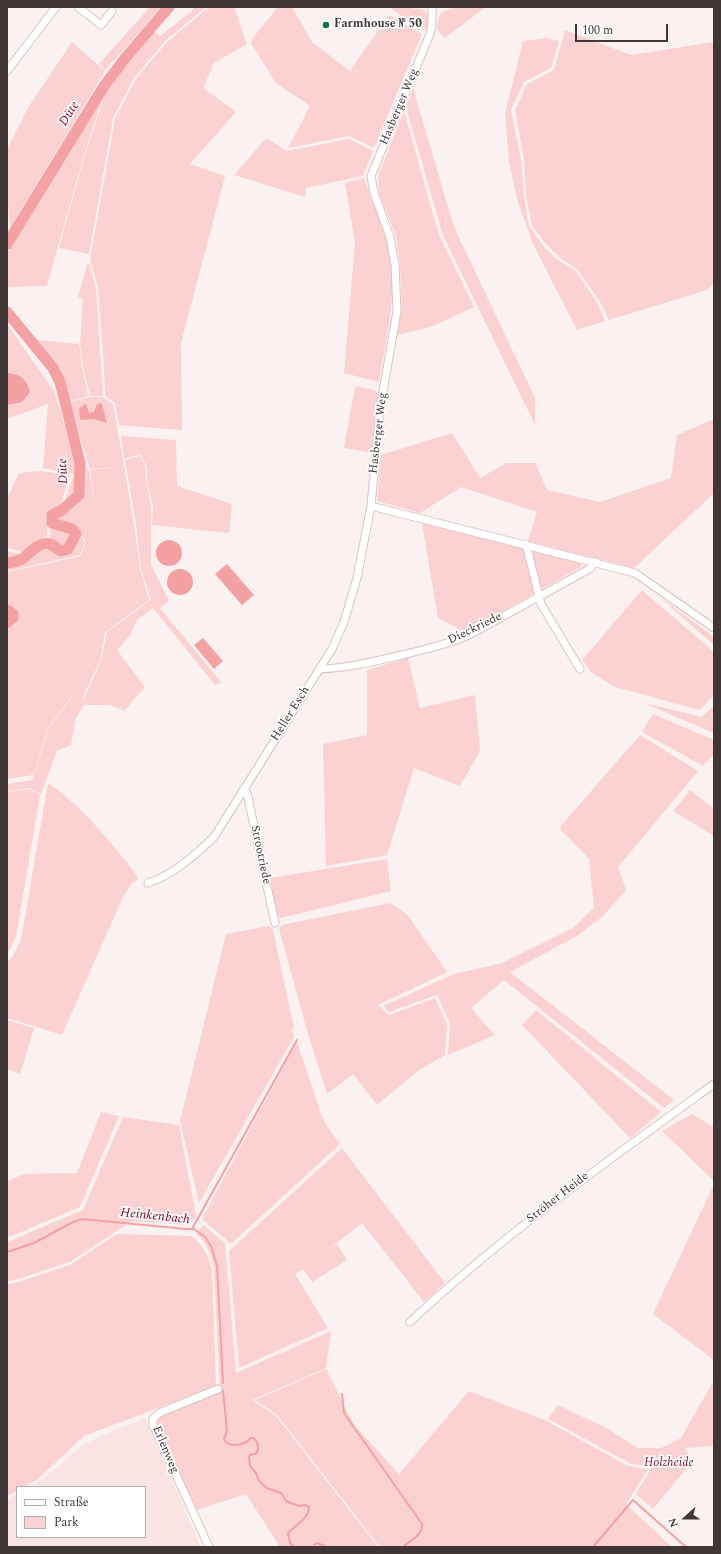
<!DOCTYPE html>
<meta charset="utf-8">
<style>
body{margin:0}
#map{position:relative;width:721px;height:1554px;overflow:hidden;background:#fcf1f1;font-family:Spectral,serif}
canvas{display:block}
.frame{position:absolute;inset:0;border:8px solid #403636;pointer-events:none}
.legend{position:absolute;left:16px;top:1486px;width:130px;height:52px;box-sizing:border-box;background:#fff;border:1px solid #b3afaf;margin:0;padding:5px 7px;list-style:none;font-size:12px;color:#403636}
.legend li{display:flex;align-items:center;gap:8px;height:20px}
.legend b{width:20px;border:1px solid #b3afaf}
.north{position:absolute;left:665px;top:1498px;width:40px;height:40px;-webkit-text-stroke:3px #fff;paint-order:stroke;rotate:249deg;font-size:11px;font-weight:700;line-height:16px;text-align:center;color:#403636}
.north::after{content:'';display:block;margin:auto;width:14px;height:18px;background:#403636;clip-path:polygon(50% 0,100% 100%,50% 72%,0 100%)}
.scale{position:absolute;left:575px;top:24px;width:93px;height:18px;box-sizing:border-box;border:2px solid #403636;border-top:0;padding-left:5px;font-size:12px;line-height:14px;white-space:nowrap;color:#403636;-webkit-text-stroke:3px #fff;paint-order:stroke}
</style>
<div id="map">
<canvas width="721" height="1554"></canvas>
<div class="frame"></div>
<ul class="legend">
<li><b style="height:5px;background:#fff"></b>Straße</li>
<li><b style="height:11px;background:#fcd1d1"></b>Park</li>
</ul>
<div class="north">N</div>
<div class="scale">100 m</div>
</div>
<script>
const ctx = document.querySelector('canvas').getContext('2d');
ctx.lineJoin = 'round';
function fillPath(path, color) { ctx.fillStyle = color; ctx.fill(path, 'evenodd'); }
function strokePath(path, color, width, dash) { ctx.strokeStyle = color; ctx.lineWidth = width; ctx.lineCap = dash ? 'butt' : 'round'; ctx.setLineDash(dash || []); ctx.stroke(path); }
function label(font, color, halo, rows, align = 'center') {
  ctx.font = font + ' Spectral,serif'; ctx.lineWidth = 3.5; ctx.setLineDash([]); ctx.textBaseline = 'middle'; ctx.strokeStyle = halo; ctx.fillStyle = color; for (const [text, x, y, turn = 0] of rows) {
    ctx.save(); ctx.translate(x, y); ctx.rotate((+turn || 0) * Math.PI / 180); ctx.textAlign = isNaN(turn) ? turn : align; if (halo) ctx.strokeText(text, 0, 0); ctx.fillText(text, 0, 0); ctx.restore();
  }
}
fillPath(new Path2D(`
 M145,1418L201,1547H7V1499L17,1494V1537H145V1487H30L40,1481L83,1445L101,1436Z`), '#f9e3e3');
fillPath(new Path2D(`
 M150,7H162L105,70L99,64Z
 M195,7H206L164,42L134,78L113,118L89,254L59,248L82,165L105,94L124,64L152,29L160,36L191,12Z
 M209,7H234L247,44L214,63L203,88L236,112L190,164L225,176L181,343L182,430L119,425L115,403L105,396L104,367L98,287L90,260L115,119L136,79L166,43Z
 M278,7H292L312,42L350,71L389,15L422,34L374,148L349,136L288,148L310,106L276,83L251,43L252,39Z
 M389,7H403L424,10L429,16V26L427,30L400,15Z
 M459,7H486L445,38L437,30C440,8 440,13 459,7Z
 M565,30L631,55L714,42V283L707,290L609,320L600,302L578,270L560,258L546,244L532,226L526,196L524,159L515,110L527,84L554,70Z
 M546,38L559,41L551,68L524,82L511,110L521,160L524,196L529,226L545,248L558,260L576,271L597,302L605,321L577,330L532,242L517,199L509,161L505,113L523,41Z
 M72,42L105,71L10,228L7,196V149L29,106Z
 M413,88L454,227L535,398V425L442,233L406,107Z
 M103,96L81,165L47,286L7,287V255L8,251Z
 M404,111L439,235L474,307L431,327L397,335L402,311L400,265L396,236L379,193L378,176Z
 M266,138L287,151L349,139L373,151L363,176L306,188L305,197L234,175Z
 M364,178C374,206 387,234 391,263C396,303 385,344 379,382L344,373L355,243L345,183Z
 M88,261L96,288L103,396H90L83,367L80,343L83,298L78,297Z
 M7,324L51,387L54,390L75,461L89,470L97,519L76,527L85,543L80,555L7,571V551L23,555L35,545L50,538L51,514L62,509L74,474L43,468L48,404L7,419V405L10,404L16,374L7,373Z
 M37,340L79,344L82,367L88,396L69,402L63,380L56,365Z
 M355,386L378,391L371,453L344,448Z
 M89,397H103L113,404L124,466L90,469L69,403Z
 M714,419V493L634,568L528,541L537,512L461,487L420,513L377,501L381,455L452,433L480,478L506,463H535L547,490L600,502L671,478L677,435Z
 M121,436L176,440L177,486L232,504L229,533L152,525L153,508L147,480V467L140,454L124,459Z
 M140,456L146,467V479L151,508V565L169,601L160,608L221,682L215,685L153,608L138,619L130,635L117,650L145,687L124,711L110,705H84L76,718L71,745L57,751L41,794L29,788L7,791V784L32,780L49,728L72,697L80,699L71,697L48,728L33,775L7,779V631L17,623L16,610L7,606V572L81,556L86,542L77,527L97,519L90,470L124,466L134,525L140,569L149,600L105,632L100,661L82,699H84L101,661L107,632L151,600L141,569L136,524L125,460Z
 M41,471L70,475L60,507L48,512L47,536L33,543L23,552L7,548V498L19,473Z
 M422,523L582,559L581,567L465,632L438,618Z
 M642,590L714,652V695L700,710L615,687L592,673L582,660Z
 M657,595L714,637V645Z
 M408,658L420,708L475,695L480,751L460,786L414,768L387,855L326,866L323,744L367,735V670Z
 M644,703L702,717L714,705V733Z
 M653,714L714,740V754L703,766L642,732Z
 M640,735L698,771L618,867L626,890L603,916L577,936L510,972L674,1100L664,1108L504,980L471,1008L495,1035L448,1055L450,1023L437,995L389,1012L383,1006L454,974L502,963L573,928L594,908L589,859L559,828Z
 M48,783C84,808 112,843 138,877L137,880L132,883L123,897L62,1035L7,1018V962L13,956L21,940Z
 M29,789L40,795L16,937L7,954V792Z
 M690,790L714,809V836L673,811Z
 M387,859L391,891L281,918L277,916L270,878Z
 M390,903L407,914L447,972L378,1005L389,1015L435,998L447,1024L445,1055L419,1070L377,1105L353,1074L327,1094L308,1034L279,929L282,925Z
 M269,926L273,930L294,1028L292,1029L294,1037L199,1203L180,1121L226,934Z
 M536,1010L661,1112L630,1138L522,1025Z
 M7,1020L34,1028L20,1074L7,1069Z
 M297,1042L321,1114L327,1126L340,1144L231,1244L202,1219Z
 M101,1112L119,1116L80,1207L7,1238V1182L23,1174L77,1173Z
 M692,1114L714,1127V1181L662,1131Z
 M123,1117L179,1125L196,1216L189,1225L132,1221L70,1262L15,1280L7,1281V1242L83,1210Z
 M342,1148L445,1283L424,1302L362,1223L329,1249L337,1244L347,1260L312,1282L303,1269L295,1274L328,1328L239,1368L229,1251Z
 M714,1184V1360L653,1314Z
 M203,1225L225,1243L236,1373L331,1331L326,1368L252,1400L276,1416L378,1547H280L246,1494L197,1510L155,1425L156,1419L161,1415L220,1391L214,1268C212,1256 206,1241 196,1234Z
 M117,1234L191,1236C203,1244 209,1257 212,1270L216,1386L84,1436L38,1479L24,1487H17V1491L7,1496V1284L15,1283L70,1265Z
 M326,1369L354,1425L399,1474L469,1391L547,1421L628,1466L648,1469L626,1504L672,1547H380L277,1415L255,1400Z
 M714,1380V1446L685,1448L692,1462L653,1509L636,1494L652,1467L631,1464L548,1419L558,1405L608,1429L638,1448H661L681,1438Z`), '#fcd1d1');
fillPath(new Path2D(`
 M7,373C22,374 26,379 30,392L22,402L7,405Z
 M101,403C104,408 105,417 107,423L94,419L80,420L79,408L86,404L89,413L94,412L97,404Z
 M156 553a13 13 0 1 1 26 0a13 13 0 1 1-26 0Z
 M227,564L254,595L242,605L215,574Z
 M167 582a13 13 0 1 1 26 0a13 13 0 1 1-26 0Z
 M203,638L223,661L214,669L194,645Z`), '#f4a1a3');
strokePath(new Path2D(`
 M192,1229L297,1040
 M7,1252L34,1243L73,1222L82,1219L186,1229H194L205,1237L211,1246L217,1266L223,1383
 M223,1390L227,1431L224,1439C229,1449 245,1445 251,1438H254C258,1444 259,1446 257,1453L250,1455L249,1458L250,1466L256,1473L259,1481L267,1488L281,1493L287,1502L300,1506L305,1505L309,1507C309,1519 295,1525 288,1533L290,1543L294,1547
 M342,1394L344,1413L422,1524C424,1534 410,1541 403,1547
 M314,1547V1545L317,1543L327,1547
 M593,1547L633,1500L686,1547`), '#f4a1a3', 2);
strokePath(new Path2D(`
 M7,244L104,86L126,57L169,7
 M7,312L53,368L60,382L80,463L79,495L62,510L52,515V523L72,529L76,534L68,549L61,551C58,549 54,546 50,544C38,541 31,553 22,559C17,562 13,562 7,563
 M7,610L13,614V618L7,623`), '#f4a1a3', 11);
const street = new Path2D(`
 M78,7L101,25L112,11
 M7,71L56,7
 M371,506L635,573L714,628
 M526,544L541,604L580,669
 M320,669C347,668 372,662 398,656C423,650 448,644 471,634L591,568L595,562
 M244,789L247,793L275,923
 M148,883C170,877 198,853 214,837L332,649L344,622L357,578L371,506L380,409L397,311L395,265L390,237L374,193L371,176L430,34L432,25V7
 M410,1322C504,1234 610,1159 714,1084
 M209,1547L156,1431L153,1426V1419L159,1413L218,1389`);
strokePath(street, '#dcc2c1', 9);
strokePath(street, '#fff', 7);
for (const [x, y, r, color] of [
 [326,25,4,"#0b764f"]
]) { const dot = new Path2D(); dot.arc(x, y, r, 0, 2 * Math.PI); ctx.fillStyle = color; ctx.fill(dot); strokePath(dot, '#fff', 1.5); }
label('bold 12px', '#403636', '#fff', [
 ["Farmhouse № 50",334,25]
], 'left');
label('12px', '#403636', '#fff', [
 ["Hasberger Weg",400,107,-67],
 ["Hasberger Weg",379,433,-83],
 ["Dieckriede",475,629,-26],
 ["Heller Esch",291,714,-58],
 ["Strootriede",260,855,78],
 ["Ströher Heide",558,1198,-38],
 ["Erlenweg",165,1450,67]
]);
label('italic 12px', '#8b1329', '#fff', [
 ["Holzheide",669,1464]
]);
label('italic 13px', '#830523', '#fff', [
 ["Düte",70,114,-58],
 ["Düte",64,471,-93],
 ["Heinkenbach",155,1217,6]
]);
</script>
